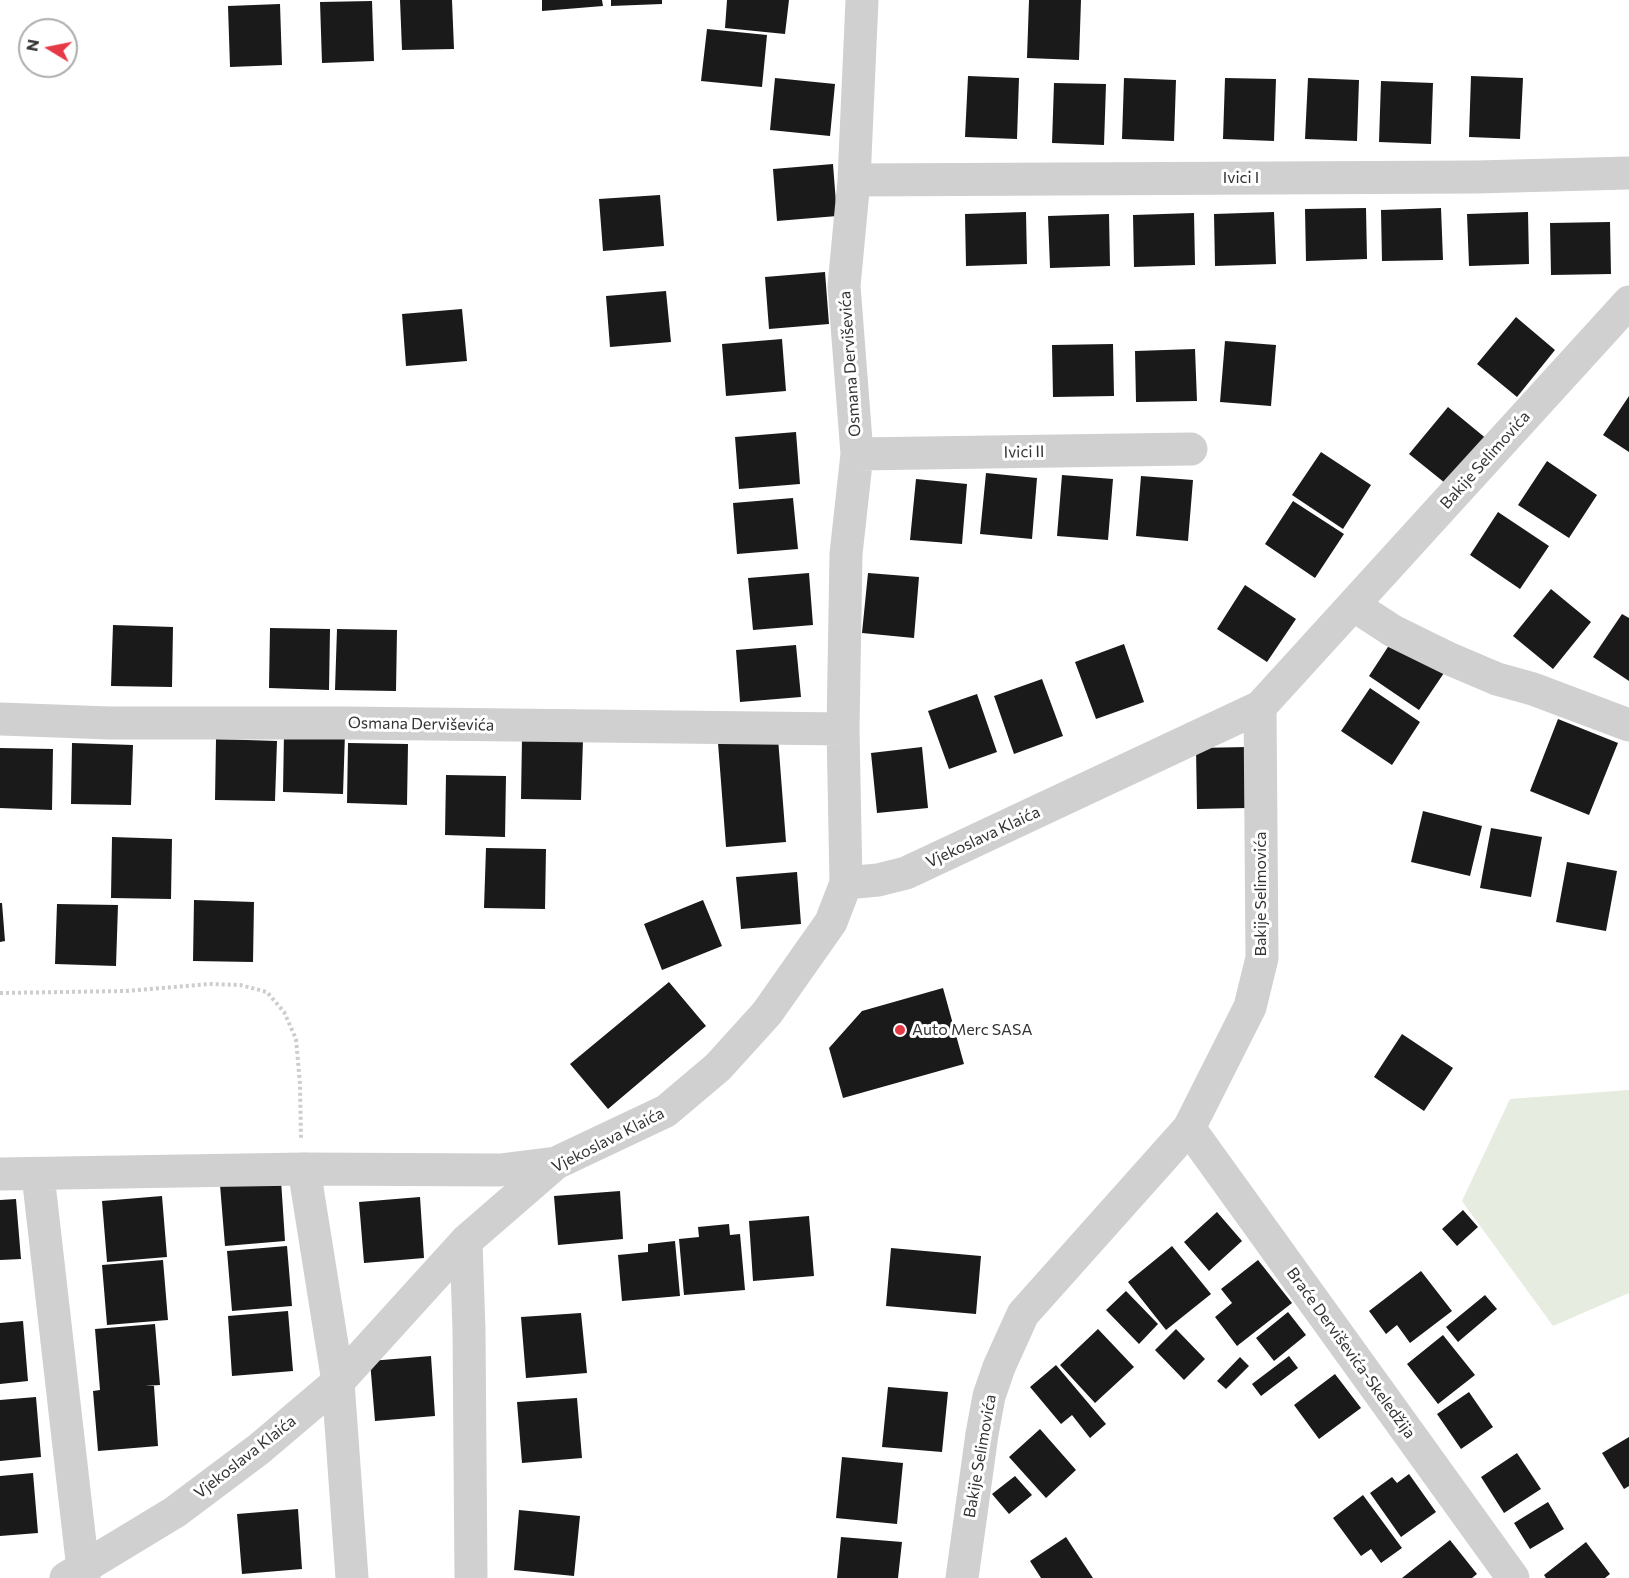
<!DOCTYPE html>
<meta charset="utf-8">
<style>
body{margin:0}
#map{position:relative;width:1629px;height:1578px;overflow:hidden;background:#fff;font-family:Commissioner,sans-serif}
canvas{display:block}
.north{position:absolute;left:18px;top:18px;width:60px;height:60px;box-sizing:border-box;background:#fff;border:2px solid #adadad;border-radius:50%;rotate:280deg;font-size:16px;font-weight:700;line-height:24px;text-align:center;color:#333}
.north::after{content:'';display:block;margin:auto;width:21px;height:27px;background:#e63946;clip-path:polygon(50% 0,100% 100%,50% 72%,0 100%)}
</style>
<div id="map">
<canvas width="1629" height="1578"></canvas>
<div class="north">N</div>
</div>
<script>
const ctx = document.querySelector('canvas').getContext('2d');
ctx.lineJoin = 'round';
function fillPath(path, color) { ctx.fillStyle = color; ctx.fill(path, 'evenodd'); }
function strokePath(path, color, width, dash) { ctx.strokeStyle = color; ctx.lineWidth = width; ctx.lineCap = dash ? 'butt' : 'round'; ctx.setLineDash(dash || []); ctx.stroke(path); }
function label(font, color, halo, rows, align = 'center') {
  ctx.font = font + ' Commissioner,sans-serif'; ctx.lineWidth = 6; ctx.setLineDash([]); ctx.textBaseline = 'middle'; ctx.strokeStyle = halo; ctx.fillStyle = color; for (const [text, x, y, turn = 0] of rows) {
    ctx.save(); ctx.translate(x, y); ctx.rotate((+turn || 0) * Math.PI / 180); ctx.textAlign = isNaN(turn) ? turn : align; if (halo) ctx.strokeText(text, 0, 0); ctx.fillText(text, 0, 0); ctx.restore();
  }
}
fillPath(new Path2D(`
 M1629,1090V1293L1553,1326L1462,1201L1510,1099Z`), '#e6ecdf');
fillPath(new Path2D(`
 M400,0H452L454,49L402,50Z
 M542,0H602L603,6L542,11Z
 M611,0H662V4L611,6Z
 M727,0H789L785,34L725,28Z
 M1029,0H1081L1079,60L1027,58Z
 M372,1L374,61L322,63L320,2Z
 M280,4L282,65L230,67L228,6Z
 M707,29L767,35L762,87L701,81Z
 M968,76L1019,78L1017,139L965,137Z
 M1471,76L1523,78L1520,139L1469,137Z
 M775,78L835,84L830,136L770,130Z
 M1124,78L1176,80L1174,141L1122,139Z
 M1225,78L1276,79L1274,141L1223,139Z
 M1308,78L1359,80L1357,141L1305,139Z
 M1381,81L1433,83L1431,144L1379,142Z
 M1054,83L1106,84L1104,145L1052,143Z
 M833,164L837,216L777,221L773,169Z
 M660,195L664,246L603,251L599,199Z
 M1366,208L1367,259L1306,261L1305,209Z
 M1441,208L1443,260L1382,261L1381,210Z
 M1026,212L1027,264L966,266L965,214Z
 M1274,212L1276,264L1215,266L1214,214Z
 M1528,212L1529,264L1469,266L1467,214Z
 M1194,213L1195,265L1134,267L1133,215Z
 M1109,214L1110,266L1050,268L1048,216Z
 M1610,222L1611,274L1551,275L1550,223Z
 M825,272L829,324L769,329L765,277Z
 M666,291L671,342L610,347L606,296Z
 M462,309L467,361L406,366L402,314Z
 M1516,317L1555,350L1517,397L1477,364Z
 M782,339L786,391L726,396L722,344Z
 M1225,341L1276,345L1271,406L1220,402Z
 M1113,344L1114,396L1053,397L1052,345Z
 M1195,349L1197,401L1136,402L1135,351Z
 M1629,396V452L1603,435Z
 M1448,407L1488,440L1450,487L1409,454Z
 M796,432L800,484L739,489L735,437Z
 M1321,452L1371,485L1343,529L1292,495Z
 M1547,461L1597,495L1569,538L1518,505Z
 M986,473L1037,478L1032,539L980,534Z
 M1062,475L1113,479L1108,540L1057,536Z
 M1141,476L1193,480L1188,541L1136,536Z
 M916,479L967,484L962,544L910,540Z
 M793,498L798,549L737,554L733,503Z
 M1293,501L1344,534L1315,578L1265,544Z
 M1498,512L1549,546L1520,589L1470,555Z
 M809,573L813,625L753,630L748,578Z
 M868,573L919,577L914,638L862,633Z
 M1245,585L1296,619L1267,662L1217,629Z
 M1551,589L1591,622L1553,669L1513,636Z
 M1622,614L1629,618V681L1593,657Z
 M113,625L173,627L172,687L111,686Z
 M270,628L330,629L329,690L269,688Z
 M337,629L397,630L396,691L335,690Z
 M1397,633L1448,667L1419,710L1369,676Z
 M1124,644L1144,702L1096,719L1075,662Z
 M796,645L801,697L740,702L736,650Z
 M1042,679L1063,736L1014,754L994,696Z
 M1370,688L1420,722L1392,765L1341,731Z
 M977,694L997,752L949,769L928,711Z
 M1558,719L1618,743L1589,815L1530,791Z
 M284,732L345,733L343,794L283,792Z
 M522,738L583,740L581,800L521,799Z
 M778,738L786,842L726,847L718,743Z
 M216,739L277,741L275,801L215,800Z
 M72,743L133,745L131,805L71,804Z
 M348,743L408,744L407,805L347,803Z
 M922,747L928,808L877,813L871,753Z
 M1248,747V808L1197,809L1196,748Z
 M0,748L53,749L52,810L0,808Z
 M446,775L506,776L505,837L445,835Z
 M1423,811L1482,826L1470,876L1411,862Z
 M1491,828L1542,837L1531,897L1480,888Z
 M112,837L172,839L171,899L111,898Z
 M486,848L546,849L545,909L484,908Z
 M1567,862L1617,871L1606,931L1556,922Z
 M797,872L801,924L741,929L736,877Z
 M194,900L254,902L253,962L193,961Z
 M703,900L722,946L662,970L644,924Z
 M0,903H2L5,941L0,942Z
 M57,904L118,905L116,966L55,964Z
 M669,982L706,1026L608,1109L570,1064Z
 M943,988L964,1064L843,1098L829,1048L862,1011Z
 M1402,1034L1453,1068L1424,1111L1374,1077Z
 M281,1180L285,1241L225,1246L220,1185Z
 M620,1191L623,1239L558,1245L554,1196Z
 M162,1196L167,1257L107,1262L102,1201Z
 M420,1197L424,1258L364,1263L359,1202Z
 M16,1199L21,1259L0,1260V1200Z
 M1463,1210L1478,1227L1457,1246L1442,1229Z
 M1217,1212L1242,1241L1209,1271L1184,1242Z
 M809,1216L814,1276L753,1281L749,1221Z
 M729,1224L730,1235L740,1234L745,1290L684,1295L679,1239L699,1237L698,1227Z
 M675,1241L680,1296L622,1301L618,1255L648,1252V1244Z
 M287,1246L292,1306L232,1311L227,1251Z
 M1172,1246L1211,1294L1166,1330L1128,1282Z
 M891,1248L981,1256L976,1314L886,1306Z
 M163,1260L168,1320L107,1325L102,1265Z
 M1258,1260L1292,1303L1237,1346L1215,1317L1232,1303L1221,1289Z
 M1421,1271L1452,1311L1410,1343L1397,1325L1386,1334L1369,1311Z
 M1126,1291L1158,1324L1139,1344L1106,1310Z
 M1485,1295L1497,1309L1458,1342L1446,1327Z
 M288,1311L293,1371L232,1376L228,1316Z
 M1288,1312L1306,1335L1274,1361L1256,1338Z
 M581,1313L587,1373L526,1378L521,1317Z
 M23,1321L28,1381L0,1384V1323Z
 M155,1324L160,1385L145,1386H154L158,1446L98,1451L93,1391L100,1390L95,1329Z
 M1098,1329L1134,1367L1095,1403L1060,1365Z
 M1176,1329L1205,1359L1184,1380L1155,1350Z
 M1443,1335L1475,1375L1438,1404L1407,1364Z
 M431,1356L435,1416L375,1421L370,1361Z
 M1289,1356L1298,1368L1261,1396L1252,1384Z
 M1240,1357L1249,1366L1226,1389L1217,1381Z
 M1056,1365L1106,1424L1090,1438L1072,1415L1061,1424L1030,1387Z
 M1335,1374L1361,1408L1319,1439L1294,1405Z
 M888,1387L948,1392L942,1452L882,1447Z
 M1469,1392L1493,1427L1461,1449L1437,1414Z
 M36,1397L41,1457L0,1461V1400Z
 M577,1398L582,1458L522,1463L517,1402Z
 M1040,1429L1076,1470L1046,1498L1009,1457Z
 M1629,1437V1486L1624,1489L1602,1453Z
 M1517,1453L1541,1489L1504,1513L1481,1477Z
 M842,1457L903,1463L897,1524L836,1518Z
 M33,1473L38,1533L0,1536V1476Z
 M1409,1474L1436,1512L1401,1537L1370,1493L1392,1477L1397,1483Z
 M1015,1476L1032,1495L1009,1514L992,1494Z
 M1363,1495L1402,1548L1381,1563L1371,1549L1361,1556L1333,1518Z
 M1548,1502L1564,1529L1530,1549L1514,1523Z
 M298,1509L302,1569L242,1574L237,1514Z
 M519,1510L580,1516L574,1576L514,1570Z
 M841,1537L902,1542L898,1578H837Z
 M1066,1537L1093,1578H1041L1030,1561Z
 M1450,1540L1477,1574L1472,1578H1402Z
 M1586,1542L1610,1574L1605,1578H1546L1544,1575Z`), '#1a1a1a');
strokePath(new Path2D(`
 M0,993L126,991L209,984L240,985L267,992L284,1012L296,1039L300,1084L301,1139`), '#cdcdcd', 4, [3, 3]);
strokePath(new Path2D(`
 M854,180L1476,177L1629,173
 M857,454L1191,449
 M1353,605L1393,631L1450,659L1497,679L1533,689L1629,725
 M0,719L110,723H347L843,729
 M846,883L843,729L846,554L857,454L844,286L854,180L862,0
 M1189,1128L1513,1578
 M304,1169L338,1382L352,1578
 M0,1174L304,1169L500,1170L556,1163
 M38,1175L84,1578
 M466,1241L469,1330L471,1578
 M66,1578L175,1512L259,1449L338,1382L466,1241L556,1163L666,1111L718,1067L767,1013L831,922L846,883L878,880L906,873L1260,707L1629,302
 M962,1578L982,1434L989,1396L999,1367L1023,1314L1189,1128L1250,1007L1262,958L1260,707`), '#d0d0d0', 33);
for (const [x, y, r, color] of [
 [900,1030,6,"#e63946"]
]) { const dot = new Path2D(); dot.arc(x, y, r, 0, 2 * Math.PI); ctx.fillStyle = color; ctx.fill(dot); strokePath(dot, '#fff', 2); }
label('16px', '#333', '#fff', [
 ["Ivici I",1241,178],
 ["Osmana Derviševića",850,364,-94],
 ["Ivici II",1024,452,-1],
 ["Bakije Selimovića",1485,460,-48],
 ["Osmana Derviševića",421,724,1],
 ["Vjekoslava Klaića",983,837,-25],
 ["Bakije Selimovića",1261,894,-90],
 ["Vjekoslava Klaića",608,1140,-27],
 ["Braće Derviševića-Skeledžija",1351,1353,54],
 ["Bakije Selimovića",980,1456,-80],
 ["Vjekoslava Klaića",245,1457,-38]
]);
label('16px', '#333', '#fff', [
 ["Auto Merc SASA",912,1030]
], 'left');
</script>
